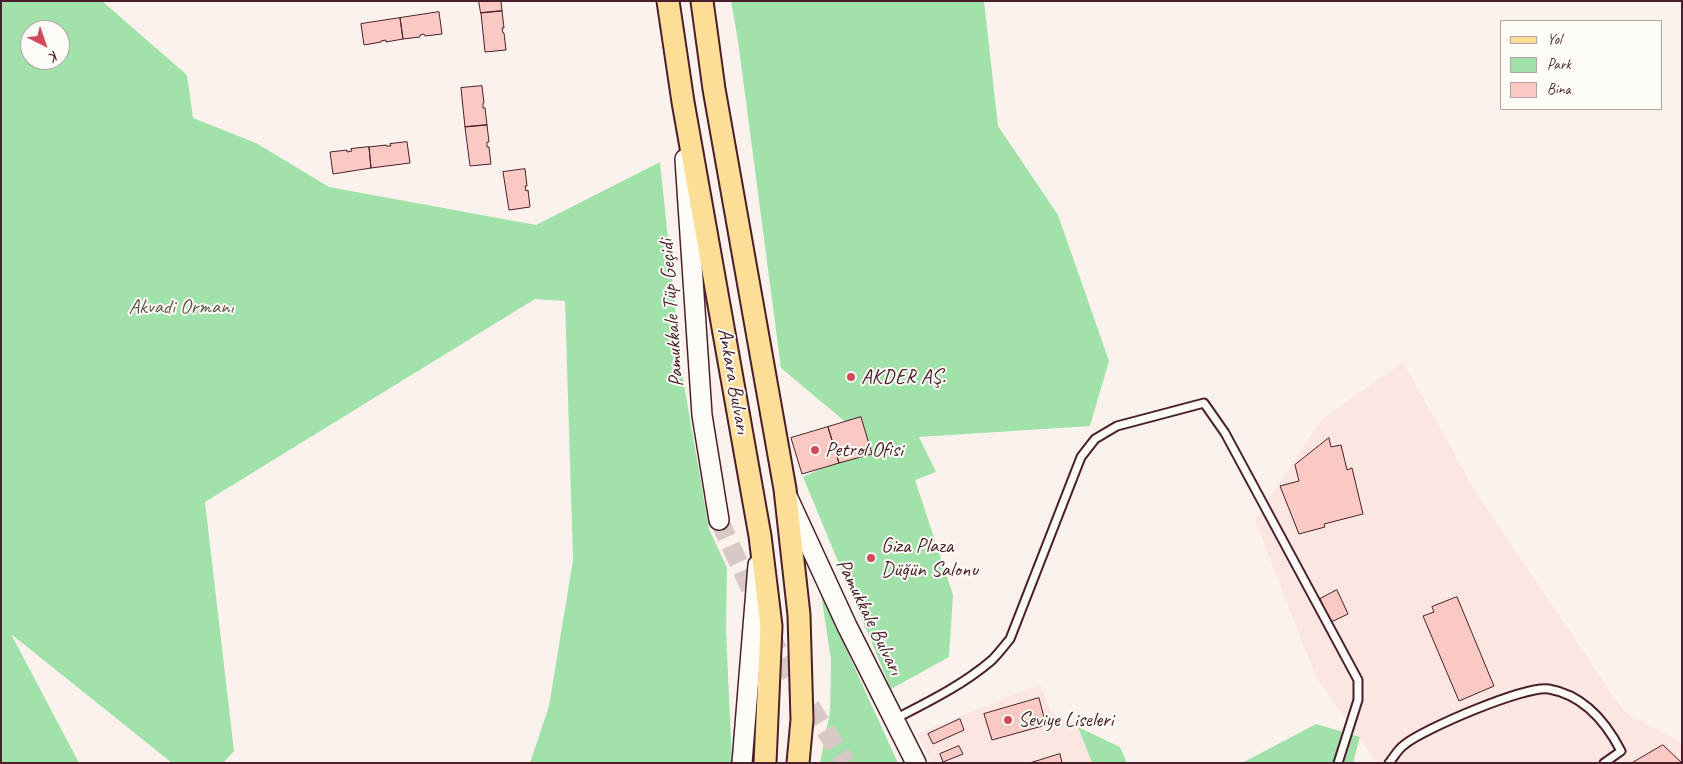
<!DOCTYPE html>
<meta charset="utf-8">
<style>
body{margin:0}
#map{position:relative;width:1683px;height:764px;overflow:hidden;background:#fcf2ed;font-family:Caveat,sans-serif}
canvas{display:block}
.frame{position:absolute;inset:0;border:2px solid #4a1f2b;pointer-events:none}
.legend{position:absolute;left:1500px;top:20px;width:162px;height:90px;box-sizing:border-box;background:#fdfcf7;border:1px solid #b5a4a5;margin:0;padding:6px 9px;list-style:none;font-size:15px;color:#4a1f2b}
.legend li{display:flex;align-items:center;gap:10px;height:25px}
.legend b{width:25px;border:1px solid #b5a4a5}
.north{position:absolute;left:20px;top:20px;width:50px;height:50px;box-sizing:border-box;background:#fdfcf7;border:1px solid #b5a4a5;border-radius:50%;rotate:139deg;font-size:14px;font-weight:700;line-height:20px;text-align:center;color:#4a1f2b}
.north::after{content:'';display:block;margin:auto;width:18px;height:22px;background:#d1495b;clip-path:polygon(50% 0,100% 100%,50% 72%,0 100%)}
</style>
<div id="map">
<canvas width="1683" height="764"></canvas>
<div class="frame"></div>
<ul class="legend">
<li><b style="height:6px;background:#fcde96"></b>Yol</li>
<li><b style="height:14px;background:#a1e1aa"></b>Park</li>
<li><b style="height:14px;background:#fac9c4"></b>Bina</li>
</ul>
<div class="north">K</div>
</div>
<script>
const ctx = document.querySelector('canvas').getContext('2d');
ctx.lineJoin = 'round';
function fillPath(path, color) { ctx.fillStyle = color; ctx.fill(path, 'evenodd'); }
function strokePath(path, color, width, dash) { ctx.strokeStyle = color; ctx.lineWidth = width; ctx.lineCap = dash ? 'butt' : 'round'; ctx.setLineDash(dash || []); ctx.stroke(path); }
function label(font, color, halo, rows, align = 'center') {
  ctx.font = font + ' Caveat,sans-serif'; ctx.lineWidth = 4; ctx.setLineDash([]); ctx.textBaseline = 'middle'; ctx.strokeStyle = halo; ctx.fillStyle = color; for (const [text, x, y, turn = 0] of rows) {
    ctx.save(); ctx.translate(x, y); ctx.rotate((+turn || 0) * Math.PI / 180); ctx.textAlign = isNaN(turn) ? turn : align; if (halo) ctx.strokeText(text, 0, 0); ctx.fillText(text, 0, 0); ctx.restore();
  }
}
fillPath(new Path2D(`
 M1403,362L1475,491L1624,712L1682,743V763H1377L1316,677L1255,520L1321,420Z
 M1040,684L1051,713L1078,727L1092,763H932L917,734Z`), '#fbe6e1');
fillPath(new Path2D(`
 M1,1H102L187,75L193,118L256,143L329,187L536,225L660,162L682,373L709,529L727,568L726,630L732,763H530L549,706L573,560L565,301L535,299L205,502L234,751L223,763H172L11,634L79,763H1ZM30,30H60V60H30Z
 M731,1H984L998,126L1058,215L1109,361L1090,426L919,437L936,472L915,480L953,595L949,657L891,689L803,477L873,445L781,368L738,41Z
 M821,594L898,763H820L830,712L831,660Z
 M1316,724L1360,737L1353,763H1242Z
 M1078,727L1120,747L1127,763H1092Z`), '#a1e1aa');
const building = new Path2D(`
 M479,1H501L502,11L481,13Z
 M502,11L504,28H502L503,33H504L506,50L485,52L481,13Z
 M439,12L442,34L425,36L424,34L420,35V37L403,39L400,18Z
 M400,18L403,39L386,42V40L381,41V42L364,45L361,24Z
 M482,86L484,103H483V108H485L487,125L465,127L461,88Z
 M487,125L489,142H487V147H489L491,164L470,166L465,127Z
 M407,142L410,163L371,168L369,147L386,145V146H391L390,144Z
 M369,147L371,168L333,174L330,152L347,150V152L352,151L351,149Z
 M525,169L527,186H525L526,191L528,190L530,207L509,210L503,172Z
 M861,417L872,454L839,463L828,427Z
 M828,427L839,463L802,474L791,438Z
 M1329,438L1331,447L1341,445L1347,470L1352,468L1363,514L1324,524L1325,527L1299,534L1280,486L1299,481L1295,465Z
 M1337,590L1348,614L1331,622L1320,599Z
 M1457,597L1494,686L1459,701L1423,616L1434,612L1432,607Z
 M1039,698L1046,725L992,740L984,714Z
 M960,719L964,730L933,744L928,734Z
 M1663,745L1682,763H1632Z
 M959,746L963,754L943,762L940,754Z
 M1060,754L1062,763H1030Z`);
fillPath(building, '#fac9c4');
strokePath(building, '#4a1f2b', 1);
strokePath(new Path2D(`
 M719,520L758,605
 M770,633L785,666L846,763`), '#d8c8c6', 19, [19, 9]);
const service = new Path2D(`
 M895,719C928,702 963,685 992,660C998,654 1004,646 1010,639L1081,457L1095,439L1117,426L1204,403L1225,433L1358,680V700L1338,763
 M1389,763C1394,757 1398,749 1404,745C1423,729 1526,685 1549,689C1583,695 1606,722 1621,751L1604,763`);
const secondary = new Path2D(`
 M685,159L702,415L719,520
 M788,498L847,626L916,763
 M742,763L758,565`);
const primary = new Path2D(`
 M668,1L683,102L760,536L771,626L765,763
 M702,1L714,89L785,489L799,615L802,720L798,763`);
strokePath(service, '#4a1f2b', 11);
strokePath(secondary, '#4a1f2b', 22);
strokePath(primary, '#4a1f2b', 25);
strokePath(service, '#fdfcf7', 7);
strokePath(secondary, '#fdfcf7', 19);
strokePath(primary, '#fcde96', 21);
for (const [x, y, r, color] of [
 [851,377,5,"#d1495b"],
 [815,450,5,"#d1495b"],
 [871,558,5,"#d1495b"],
 [1008,720,5,"#d1495b"]
]) { const dot = new Path2D(); dot.arc(x, y, r, 0, 2 * Math.PI); ctx.fillStyle = color; ctx.fill(dot); strokePath(dot, '#fdfcf7', 2); }
label('21px', '#645951', '#fdfcf7', [
 ["Akvadi Ormanı",181,307]
]);
label('21px', '#4a1f2b', '#fdfcf7', [
 ["Pamukkale Tüp Geçidi",672,313,-94],
 ["Ankara Bulvarı",733,381,80],
 ["Pamukkale Bulvarı",869,617,64]
]);
label('21px', '#4a1f2b', '#fdfcf7', [
 ["AKDER AŞ.",861,377],
 ["Petrol Ofisi",825,450],
 ["Giza Plaza",881,546],
 ["Düğün Salonu",881,570],
 ["Seviye Liseleri",1018,720]
], 'left');
</script>
